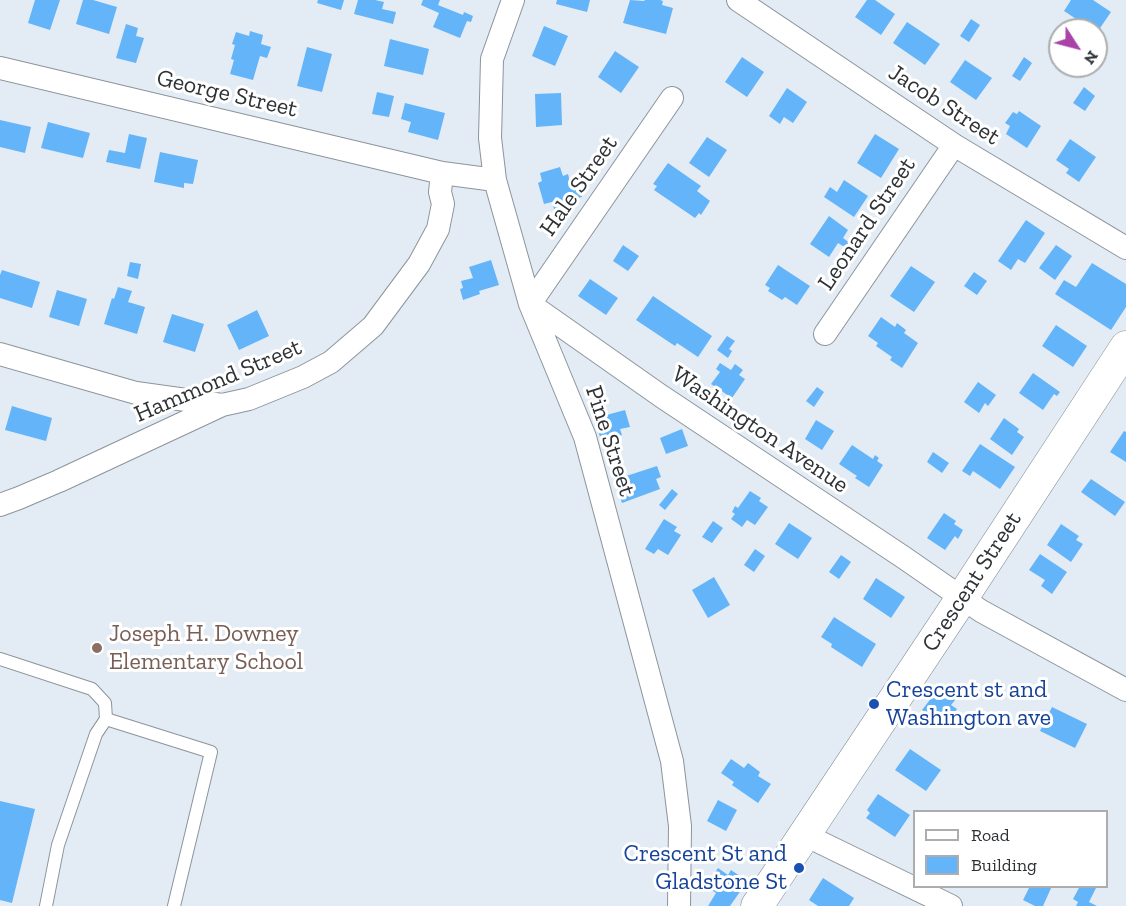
<!DOCTYPE html>
<style>
body{margin:0}
#map{position:relative;width:1126px;height:906px;overflow:hidden;background:#e3ecf4;font-family:"Zilla Slab",serif}
canvas{display:block}
.legend{position:absolute;left:913px;top:810px;width:195px;height:78px;box-sizing:border-box;background:#fff;border:2px solid #abadae;margin:0;padding:8px 10px;list-style:none;font-size:18px;color:#2e3235}
.legend li{display:flex;align-items:center;gap:12px;height:30px}
.legend b{width:30px;border:2px solid #abadae}
.north{position:absolute;left:1048px;top:18px;width:60px;height:60px;box-sizing:border-box;background:#fff;border:2px solid #abadae;border-radius:50%;rotate:126deg;font-size:16px;font-weight:700;line-height:24px;text-align:center;color:#2e3235}
.north::after{content:'';display:block;margin:auto;width:21px;height:27px;background:#a943a7;clip-path:polygon(50% 0,100% 100%,50% 72%,0 100%)}
</style>
<div id="map">
<canvas width="1126" height="906"></canvas>
<ul class="legend">
<li><b style="height:8px;background:#fff"></b>Road</li>
<li><b style="height:16px;background:#64b4f9"></b>Building</li>
</ul>
<div class="north">N</div>
</div>
<script>
const ctx = document.querySelector('canvas').getContext('2d');
ctx.lineJoin = 'round';
function fillPath(path, color) { ctx.fillStyle = color; ctx.fill(path, 'evenodd'); }
function strokePath(path, color, width, dash) { ctx.strokeStyle = color; ctx.lineWidth = width; ctx.lineCap = dash ? 'butt' : 'round'; ctx.setLineDash(dash || []); ctx.stroke(path); }
function label(font, color, halo, rows, align = 'center') {
  ctx.font = font + ' "Zilla Slab",serif'; ctx.lineWidth = 6; ctx.setLineDash([]); ctx.textBaseline = 'middle'; ctx.strokeStyle = halo; ctx.fillStyle = color; for (const [text, x, y, turn = 0] of rows) {
    ctx.save(); ctx.translate(x, y); ctx.rotate((+turn || 0) * Math.PI / 180); ctx.textAlign = isNaN(turn) ? turn : align; if (halo) ctx.strokeText(text, 0, 0); ctx.fillText(text, 0, 0); ctx.restore();
  }
}
fillPath(new Path2D(`
 M35,0H60L50,30L28,23Z
 M83,0H93L117,7L109,34L76,24Z
 M318,0H344L341,10L317,3Z
 M358,0H375L384,2L382,9L396,12L393,24L354,14Z
 M423,0H440L438,5L463,15L464,12L473,16L471,22L467,21L460,38L433,27L439,13L421,5Z
 M557,0H590L587,12L556,4Z
 M630,0L644,1L645,0H660L663,1L662,5L673,8L666,34L623,23Z
 M867,0H875L895,14L881,35L855,17Z
 M1071,0H1093L1111,12L1096,34V30H1093L1064,11Z
 M971,19L980,25L969,42L960,36Z
 M907,22L940,44L925,65L893,43Z
 M126,24L138,28L136,36L144,38L136,63L116,58Z
 M544,26L568,36L555,66L532,56Z
 M250,31L263,35L261,44L271,47L267,58L260,56L253,80L230,74L234,60L231,59L235,45L232,44L236,32L249,36Z
 M390,39L429,49L423,75L384,66Z
 M307,47L332,54L322,92L297,86Z
 M615,51L639,67L621,93L598,77Z
 M742,57L764,72L747,97L725,82Z
 M1024,57L1032,63L1020,81L1012,76Z
 M965,60L992,78L976,100L950,82Z
 M1084,87L1095,96L1085,111L1073,103Z
 M787,88L807,102L793,123L784,117L780,124L769,116Z
 M377,92L394,96L389,117L372,114Z
 M561,93L562,125L536,127L535,94Z
 M405,103L445,113L438,140L408,132L411,122L401,119Z
 M1019,111L1041,126L1027,148L1006,134L1010,126L1005,123L1013,112L1017,114Z
 M0,120L31,127L25,153L0,147Z
 M48,122L90,133L83,158L41,148Z
 M129,134L147,138L140,169L106,162L109,150L125,153Z
 M875,134L899,149L881,178L857,163Z
 M707,137L727,150L709,177L689,163Z
 M1070,139L1096,157L1079,182L1066,173L1069,169L1056,160Z
 M160,152L198,160L193,184L184,183V188L154,182Z
 M668,163L701,186L697,191L710,201L701,215L699,213L695,218L654,190L657,186L653,184Z
 M560,167L563,176L568,174L571,186L578,184L582,197L567,201L570,212L556,216L552,202L544,204L538,183L542,181L540,173Z
 M844,180L868,196L854,217L824,197L830,187L837,192Z
 M829,216L848,230L843,238L850,243L846,248L838,243L829,257L810,244Z
 M1026,220L1045,233L1025,263L1018,259L1011,270L998,261Z
 M623,245L639,256L628,271L613,261Z
 M1056,245L1072,256L1055,280L1039,268Z
 M491,260L499,285L479,291L480,294L463,300L460,289L463,288L461,281L473,278L469,267Z
 M130,262L141,264L138,279L127,276Z
 M1092,263L1126,284V307L1111,330L1055,294L1064,280L1076,287Z
 M778,265L810,286L797,305L785,297L782,300L768,291L770,288L765,285Z
 M911,266L935,282L914,312L890,296Z
 M2,270L40,282L32,308L0,298V275Z
 M974,272L987,281L977,295L964,286Z
 M590,279L618,298L606,315L578,296Z
 M118,287L132,291L128,302L145,307L137,334L104,324L112,298L114,299Z
 M57,290L87,299L79,326L49,317Z
 M653,296L712,336L698,357L677,343L675,346L636,320Z
 M257,310L269,336L239,350L227,325Z
 M172,314L204,324L195,352L163,342Z
 M881,317L895,327L897,323L906,330L904,333L918,343L902,368L890,360L892,357L876,346L878,343L868,336Z
 M1056,325L1087,346L1073,367L1042,346Z
 M727,336L735,341L729,349L732,351L728,358L717,350Z
 M720,363L731,370L735,364L743,370L739,375L745,379L732,398L711,384L720,372L716,369Z
 M1033,373L1060,392L1057,396L1054,394L1043,410L1019,393Z
 M978,382L996,395L988,406L985,403L979,413L964,402Z
 M817,387L824,392L814,407L806,401Z
 M12,406L52,418L46,441L5,430Z
 M625,410L630,427L620,429L622,435L601,441L595,418Z
 M1004,418L1019,429L1017,432L1024,437L1012,455L990,439Z
 M816,420L834,431L822,450L805,439Z
 M682,429L688,446L666,454L660,438Z
 M1124,431L1126,432V462L1110,452Z
 M980,444L1015,467L1000,489L973,471L970,476L962,471Z
 M852,445L873,459L875,455L879,458L877,461L883,465L869,487L855,478L857,476L839,464Z
 M933,452L949,463L942,473L927,462Z
 M657,466L661,477L656,479L660,489L622,503L614,480Z
 M1091,479L1125,502L1115,516L1081,492Z
 M672,489L678,494L665,510L659,505Z
 M750,491L761,498L759,501L768,507L755,525L747,520L742,527L731,519L735,514L732,512L735,506L738,508Z
 M944,513L956,521L954,524L963,530L958,539L955,536L945,550L927,538Z
 M664,519L677,527L674,531L681,535L668,555L658,549L654,554L645,549Z
 M713,521L723,528L712,543L702,537Z
 M789,523L812,538L798,559L775,544Z
 M1061,524L1079,536L1076,540L1083,544L1071,562L1047,545Z
 M755,549L765,556L754,572L744,565Z
 M1040,554L1067,572L1052,594L1041,586L1045,580L1029,570Z
 M841,555L851,562L839,579L829,572Z
 M714,577L730,605L708,618L692,590Z
 M876,578L905,597L891,618L863,599Z
 M834,617L876,644L862,667L831,647L832,644L821,637Z
 M935,693L944,699L949,694L956,699L951,705L957,709L945,727L922,710Z
 M1052,707L1087,724L1075,748L1040,731Z
 M910,749L941,770L926,791L895,770Z
 M731,759L744,768L748,763L760,772L758,776L771,784L758,803L732,785L734,782L721,773Z
 M878,794L910,815L895,837L866,818L870,813L867,810Z
 M718,800L737,810L726,831L707,821Z
 M0,801L35,809L12,903L0,900Z
 M718,868L728,875L731,870L743,878L739,883L744,886L730,906H708L716,893L706,886Z
 M823,878L854,898L849,906H818L809,900Z
 M1030,886H1052L1043,906H1035L1023,900Z
 M1080,886H1097L1089,902L1097,906H1076L1078,902L1073,899Z`), '#64b4f9');
const service = new Path2D(`
 M0,659L92,689L105,703L106,719L96,734L58,845L46,906
 M106,719L211,752L174,906`);
const minor = new Path2D(`
 M513,0L492,59L490,138L495,180L530,304L585,437L672,761L680,826L679,906
 M738,0L954,145L1126,248
 M0,68L442,173L495,180
 M672,98L530,304L661,396L903,557L981,611L1126,690
 M825,334L954,145
 M0,354L136,393L222,405
 M0,505L19,498L59,481L222,405L249,399L303,377L331,362L373,326L419,264L438,229L443,204L440,192L442,173
 M805,835L951,906`);
const secondary = new Path2D(`
 M757,906L962,598L1126,347`);
strokePath(service, '#8c949c', 14);
strokePath(minor, '#8c949c', 24);
strokePath(secondary, '#8c949c', 33);
strokePath(service, '#fff', 12);
strokePath(minor, '#fff', 22);
strokePath(secondary, '#fff', 32);
for (const [x, y, r, color] of [
 [97,648,6,"#8d6e63"],
 [874,704,6,"#1a4fb4"],
 [799,868,6,"#1a4fb4"]
]) { const dot = new Path2D(); dot.arc(x, y, r, 0, 2 * Math.PI); ctx.fillStyle = color; ctx.fill(dot); strokePath(dot, '#fff', 2); }
label('24px', '#2e3235', '#fff', [
 ["George Street",227,94,13],
 ["Jacob Street",944,105,33],
 ["Hale Street",579,186,-55],
 ["Leonard Street",867,224,-56],
 ["Hammond Street",218,381,-23],
 ["Washington Avenue",760,430,34],
 ["Pine Street",610,441,72],
 ["Crescent Street",972,582,-57]
]);
label('24px', '#785e54', '#fff', [
 ["Joseph H. Downey",109,634],
 ["Elementary School",109,662]
], 'left');
label('24px', '#164399', '#fff', [
 ["Crescent st and",886,690],
 ["Washington ave",886,718],
 ["Crescent St and",787,854,"right"],
 ["Gladstone St",787,882,"right"]
], 'left');
</script>
